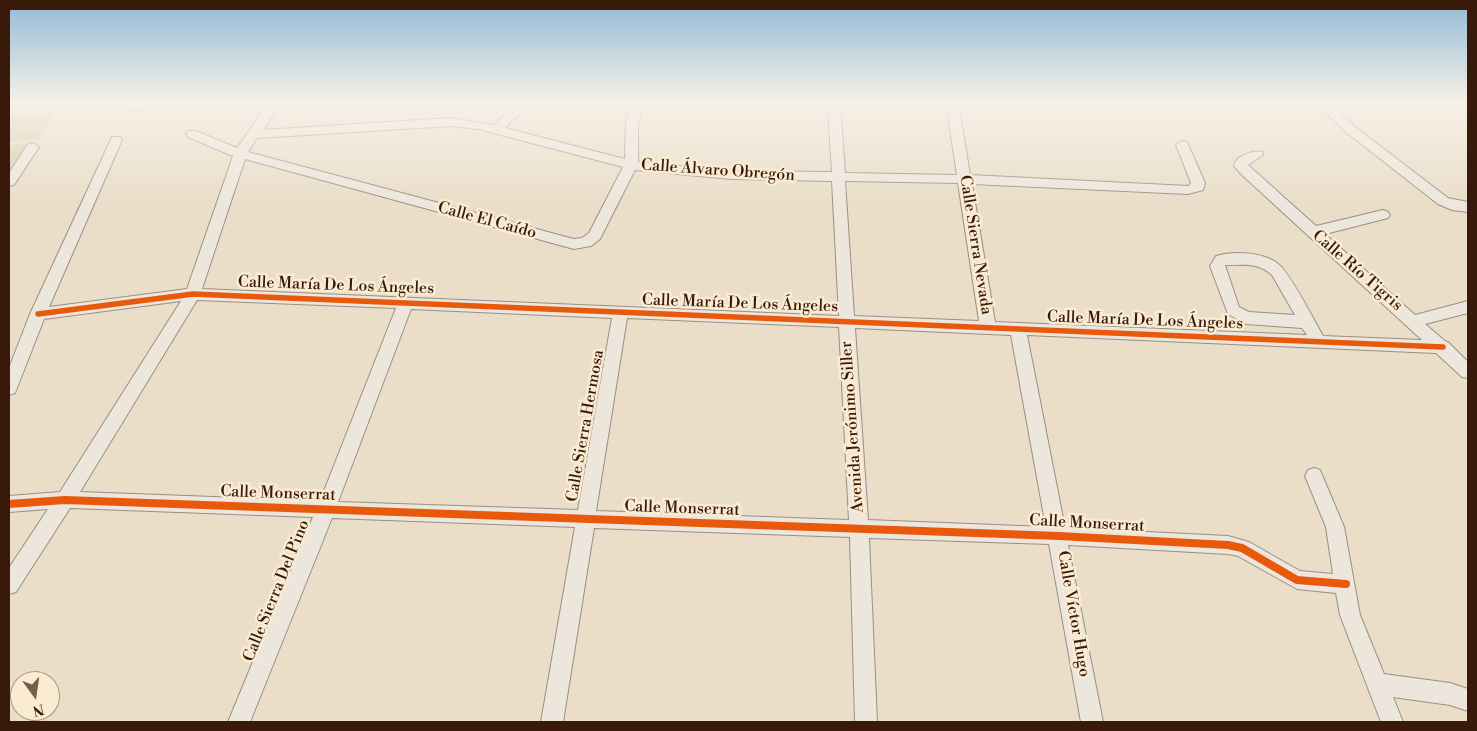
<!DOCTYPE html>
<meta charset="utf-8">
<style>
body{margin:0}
#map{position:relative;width:1477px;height:731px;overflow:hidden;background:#eadec9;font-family:"Libre Bodoni",serif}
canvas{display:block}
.frame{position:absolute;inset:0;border:10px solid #38190a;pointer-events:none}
.north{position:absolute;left:10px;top:671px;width:50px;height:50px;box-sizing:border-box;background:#faecd3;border:1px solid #ac9883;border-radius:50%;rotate:166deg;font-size:14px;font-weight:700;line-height:20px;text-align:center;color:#38190a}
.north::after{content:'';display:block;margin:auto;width:18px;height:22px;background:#765e4d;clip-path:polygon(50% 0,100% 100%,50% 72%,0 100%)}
</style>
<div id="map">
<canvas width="1477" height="731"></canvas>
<div class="frame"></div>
<div class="north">N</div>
</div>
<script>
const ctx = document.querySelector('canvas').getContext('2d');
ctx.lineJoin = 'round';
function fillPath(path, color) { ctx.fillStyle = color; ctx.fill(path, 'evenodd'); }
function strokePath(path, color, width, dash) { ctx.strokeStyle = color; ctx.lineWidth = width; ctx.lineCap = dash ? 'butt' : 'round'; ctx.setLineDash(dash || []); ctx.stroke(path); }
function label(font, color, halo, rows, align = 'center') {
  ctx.font = font + ' "Libre Bodoni",serif'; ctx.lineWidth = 5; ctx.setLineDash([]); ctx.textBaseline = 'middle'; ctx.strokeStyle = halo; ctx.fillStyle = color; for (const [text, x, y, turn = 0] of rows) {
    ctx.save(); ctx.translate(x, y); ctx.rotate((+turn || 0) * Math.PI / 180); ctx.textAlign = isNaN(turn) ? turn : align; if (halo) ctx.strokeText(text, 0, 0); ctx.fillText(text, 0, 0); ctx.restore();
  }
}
fillPath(new Path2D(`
 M9,102H64L60,110L9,114Z
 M54,114L39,139L9,142V117Z
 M27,143L9,173V145Z`), '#d2cfa9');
const minor = new Path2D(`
 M118,102H183L177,106L130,110Z
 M269,102H281L263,130L451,118L494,125L518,102H531L505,128L625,159L626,125L631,102H643L638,125V162L731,171L832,172L828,109L704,107L700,106L698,102H840L845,173L957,175L946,102H958L970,175L1188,186L1191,183L1176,145L1182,141L1187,142L1205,183L1203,190L1188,194L972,184L995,322L1307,335L1302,328L1246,324L1228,314L1210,266L1216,256C1233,251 1262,252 1277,263C1289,271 1314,320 1323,336L1422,340L1241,174L1234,166C1235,156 1253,150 1262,152L1263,155L1248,165L1316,226L1383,210L1388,212L1390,215L1388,218L1325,234L1415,315L1468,301V313L1425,324L1445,341L1449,343L1468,362V378L1462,377L1436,353L1027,335L1065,528L1228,536L1249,542L1300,571L1333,574L1326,527L1305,476L1308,470L1314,468L1320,470L1344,527L1360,615L1384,674L1450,683L1468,689V711L1450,705L1393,697L1403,722H1381L1340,615L1336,593L1297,589L1238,556L1228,554L1068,545L1103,722H1081L1049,544L869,538L877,722H855L850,537L594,528L563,722H541L575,527L332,518L250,722H228L313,517L70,508L16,592L9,594V568L48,509L9,512V496L60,492L181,301L44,319L17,388L15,393L9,395V368L30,314L112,137H120L122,140L49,307L187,289L233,156L188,137L186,134L188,131H196L237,148ZM451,126L478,129L623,167L589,233L582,238L574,239L248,152L257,138ZM245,159L574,249L591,246L600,239L635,170L731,179L832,181L839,316L202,289ZM845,181L958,183L979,321L854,316ZM1225,265C1243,265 1258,262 1272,275L1295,315L1249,312L1239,307ZM197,300L396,308L320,501L80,492ZM411,309L612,318L578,510L338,502ZM627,318L839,327L849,520L596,511ZM855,328L1011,335L1046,527L868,520Z
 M1315,102H1328L1354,126L1448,198L1468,202V212L1452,210L1438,204L1346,132Z
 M1459,102H1468V109L1464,108Z
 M33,143L39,147L14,185L9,186V173L28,144Z`);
strokePath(minor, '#9a8f81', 2);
fillPath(minor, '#ede6dd');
strokePath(new Path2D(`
 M38,314L193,294L1443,347`), '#e8590c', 5.5);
strokePath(new Path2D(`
 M9,504L65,500L1059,536L1228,545L1242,548L1297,580L1346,584`), '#e8590c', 8);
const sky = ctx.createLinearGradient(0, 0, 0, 205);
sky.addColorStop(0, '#93bbd6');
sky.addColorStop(0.5, '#f6f0e7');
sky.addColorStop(1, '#f6f0e700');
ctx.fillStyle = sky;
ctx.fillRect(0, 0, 1477, 205);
label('16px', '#38190a', '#faecd3', [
 ["Calle Álvaro Obregón",718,171,4],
 ["Calle El Caído",487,221,15],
 ["Calle Sierra Nevada",975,245,81],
 ["Calle Río Tigris",1357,271,41],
 ["Calle María De Los Ángeles",336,286,2],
 ["Calle María De Los Ángeles",740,304,2],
 ["Calle María De Los Ángeles",1145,321,2],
 ["Calle Sierra Hermosa",586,426,-80],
 ["Avenida Jerónimo Siller",853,427,-94],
 ["Calle Monserrat",278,494,2],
 ["Calle Monserrat",682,509,2],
 ["Calle Monserrat",1087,524,3],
 ["Calle Sierra Del Pino",277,591,-68],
 ["Calle Víctor Hugo",1073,614,80]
]);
</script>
